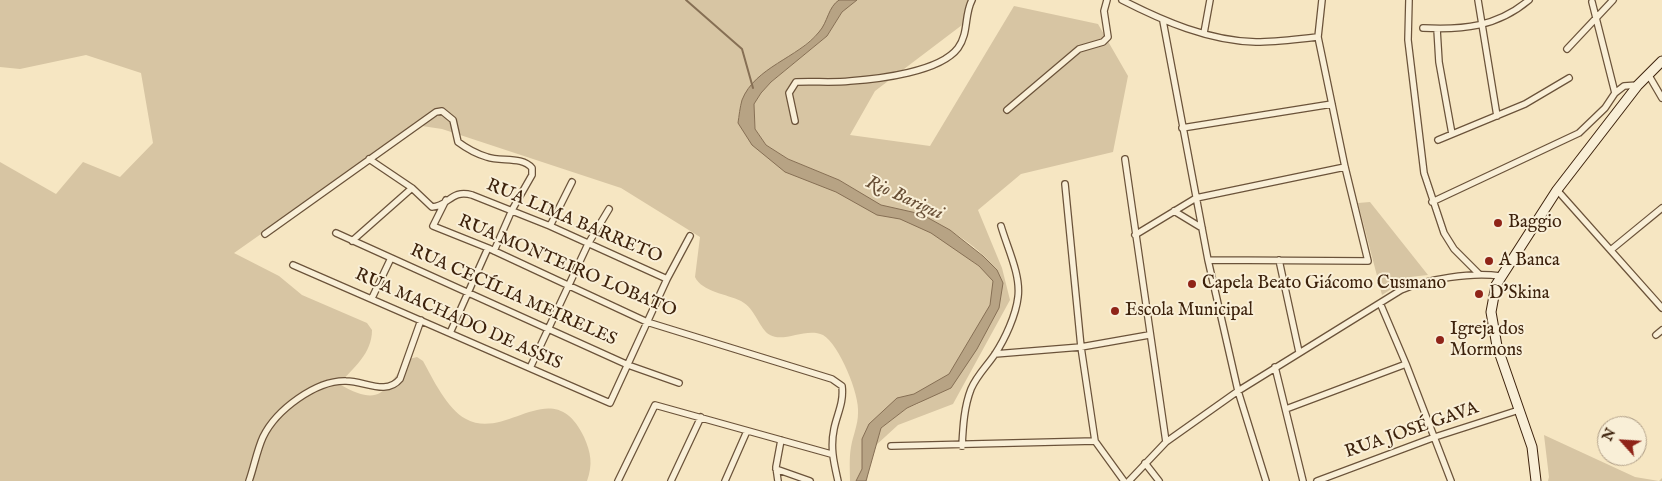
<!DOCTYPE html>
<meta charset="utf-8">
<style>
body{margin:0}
#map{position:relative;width:1662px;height:481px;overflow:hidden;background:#f6e6c2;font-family:"IM FELL English",serif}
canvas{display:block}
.north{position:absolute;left:1597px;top:416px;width:50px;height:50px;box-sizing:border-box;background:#f9efd7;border:1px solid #ae9d86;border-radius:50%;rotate:296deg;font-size:14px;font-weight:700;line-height:20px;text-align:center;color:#3d220c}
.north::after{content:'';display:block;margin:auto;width:18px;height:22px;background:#8f2418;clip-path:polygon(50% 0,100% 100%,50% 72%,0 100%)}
</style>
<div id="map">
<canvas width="1662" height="481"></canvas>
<div class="north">N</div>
</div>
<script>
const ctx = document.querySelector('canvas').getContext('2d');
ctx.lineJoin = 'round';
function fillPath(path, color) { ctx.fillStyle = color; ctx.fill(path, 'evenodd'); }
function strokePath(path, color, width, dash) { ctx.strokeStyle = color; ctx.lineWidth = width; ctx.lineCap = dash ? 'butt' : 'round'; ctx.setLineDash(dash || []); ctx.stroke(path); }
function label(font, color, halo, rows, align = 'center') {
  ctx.font = font + ' "IM FELL English",serif'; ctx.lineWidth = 4; ctx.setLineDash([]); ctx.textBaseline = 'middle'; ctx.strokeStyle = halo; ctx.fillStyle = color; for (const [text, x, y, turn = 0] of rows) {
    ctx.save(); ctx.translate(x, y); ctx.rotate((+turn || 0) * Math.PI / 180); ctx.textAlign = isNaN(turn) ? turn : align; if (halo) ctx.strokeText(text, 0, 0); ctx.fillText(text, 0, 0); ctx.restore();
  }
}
fillPath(new Path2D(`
 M0,0H842L826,27L796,52L762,74L743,99L738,120L766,151L859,192L839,180L788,159L766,145L755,129L754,104L761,93L771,82L827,36L842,12L857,0H968L966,22L875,91L850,135L930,146L1014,6L1098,24L1128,76L1113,152L1021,174L978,210L1002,268L1010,300L953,404L898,425L874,447L881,428L907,408L923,402L878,416L867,481H850C850,470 849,458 851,447C853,435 858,425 858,413C860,395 839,344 823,335C806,327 784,343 770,335C759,329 756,309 741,301C727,294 702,292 695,277L700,237L621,188L442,129L422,126L396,139L234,253L279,276L302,295L367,323L372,330C372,354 353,368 339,384C383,409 383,390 409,359L417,357L423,361C433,379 447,409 466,419C507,442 553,372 584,437C591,453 593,464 587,481H0V162L56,194C65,183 74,173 83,162L120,177L153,143L141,73L86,55L20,69L0,67ZM921,214C951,231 989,250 1003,283L973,262Z
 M1370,202L1428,275L1410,277L1382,295L1358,203Z
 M1544,435L1635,477L1659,481L1662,478V481H1548L1549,477Z`), '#d7c5a3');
const water = new Path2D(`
 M839,0H857L842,12L827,36L771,82L761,93L754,104L755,129L766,145L788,159L839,180L881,205L921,214L950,230L983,256L997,270L1003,283L999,308L977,349L951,388L907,408L881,428L866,481H856L862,469V439L869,424L897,398L914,394L949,374L990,305L993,281L979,266L931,233L900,219L877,215L836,192L785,172L752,145L738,123C739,116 740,107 742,100C755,67 798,58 819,32C828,22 828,7 839,0Z`);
fillPath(water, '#b7a384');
strokePath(water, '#866f54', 1);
strokePath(new Path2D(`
 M686,0L742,49L753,88`), '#866f54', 2);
const street = new Path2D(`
 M1122,0C1163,21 1209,41 1256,42C1277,42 1297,39 1318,37
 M1409,0L1408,40L1424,173L1444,233L1454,249L1479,274
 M1478,0L1497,116
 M1592,2L1615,93
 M1163,21L1208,260L1238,391L1266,481
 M1423,28C1463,30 1497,27 1529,0
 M1437,29L1439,62L1452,134
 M1204,33L1210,0
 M1567,49L1613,0
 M1648,74L1662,98
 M1007,110L1079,49L1103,42L1108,37L1104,11L1107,0
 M795,121L789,93L796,82C814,81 832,83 850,81C879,79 940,72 958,48C969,33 964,15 972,0
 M1182,128L1332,104
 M1438,140L1525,104L1569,78
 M369,159L412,188L432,207C449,206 451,189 472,195L550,226L667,279
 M1125,159L1166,442
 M1065,184L1081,347L1095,441L1124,481
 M1557,190L1662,308
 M446,200L433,226L488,248L647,322L832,379L842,386C844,403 837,414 834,429C830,448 834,463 838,481
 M1432,202L1579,133L1605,108L1615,93L1624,86L1638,85
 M1174,211L1202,228
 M550,226L572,182
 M336,233L628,365L679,383
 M265,234L436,112L442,111L453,120L458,142C466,148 477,154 487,157C501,162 522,156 532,168V175L512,210L494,251
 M1135,235L1196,198L1345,167
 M352,241L412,188
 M1612,249L1662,208
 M1208,260L1368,261L1345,167L1318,37L1322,0
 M1279,260L1299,352
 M293,265L610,403L667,279L690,236
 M372,298L391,258
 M1380,303L1406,364L1451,481
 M450,333L488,248
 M1656,335L1662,330
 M995,354L1081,347L1149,335
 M1275,367L1303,481
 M530,368L588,244L609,209
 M1286,409L1406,364
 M891,446L1095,441
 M962,446C963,427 964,407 971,389C977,375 987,366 995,354C1005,339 1016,315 1018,297C1021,275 1007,247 1001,226
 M1145,463L1159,481
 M776,469L810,481
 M249,481C254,467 257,450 263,437C276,410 316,380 346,381C365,381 386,396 400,379L421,320
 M618,481L655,405L831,454
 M671,481L701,417
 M725,481L747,431
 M778,481L776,467L781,440
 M1129,481L1166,442L1238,391L1401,290C1428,279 1471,272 1500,276
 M1317,481L1435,437L1519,410`);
const secondary = new Path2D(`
 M1536,481L1532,447L1497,346L1491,312L1496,285L1557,190L1638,85L1662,61`);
strokePath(street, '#6b533a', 8);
strokePath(secondary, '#3d220c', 11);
strokePath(street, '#f9efd7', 5.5);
strokePath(secondary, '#f9efd7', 9);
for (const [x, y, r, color] of [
 [1498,223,5,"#8f2418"],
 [1489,261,5,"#8f2418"],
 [1192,284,5,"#8f2418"],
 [1479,294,5,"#8f2418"],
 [1115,311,5,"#8f2418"],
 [1440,340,5,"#8f2418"]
]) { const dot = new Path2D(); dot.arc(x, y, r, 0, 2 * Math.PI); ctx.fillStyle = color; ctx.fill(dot); strokePath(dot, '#f9efd7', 2); }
label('18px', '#3d220c', '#f9efd7', [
 ["RUA LIMA BARRETO",574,222,23],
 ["RUA MONTEIRO LOBATO",567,267,23],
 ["RUA CECÍLIA MEIRELES",513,296,24],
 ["RUA MACHADO DE ASSIS",458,320,24],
 ["RUA JOSÉ GAVA",1412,431,-19]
]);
label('18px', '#3d220c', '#f9efd7', [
 ["Baggio",1508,223],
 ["A Banca",1499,261],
 ["Capela Beato Giácomo Cusmano",1202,284],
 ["D'Skina",1489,294],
 ["Escola Municipal",1125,311],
 ["Igreja dos",1450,330],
 ["Mormons",1450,351]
], 'left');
label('italic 19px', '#684f36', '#f9efd7', [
 ["Rio Barigui",904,199,24]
]);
</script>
